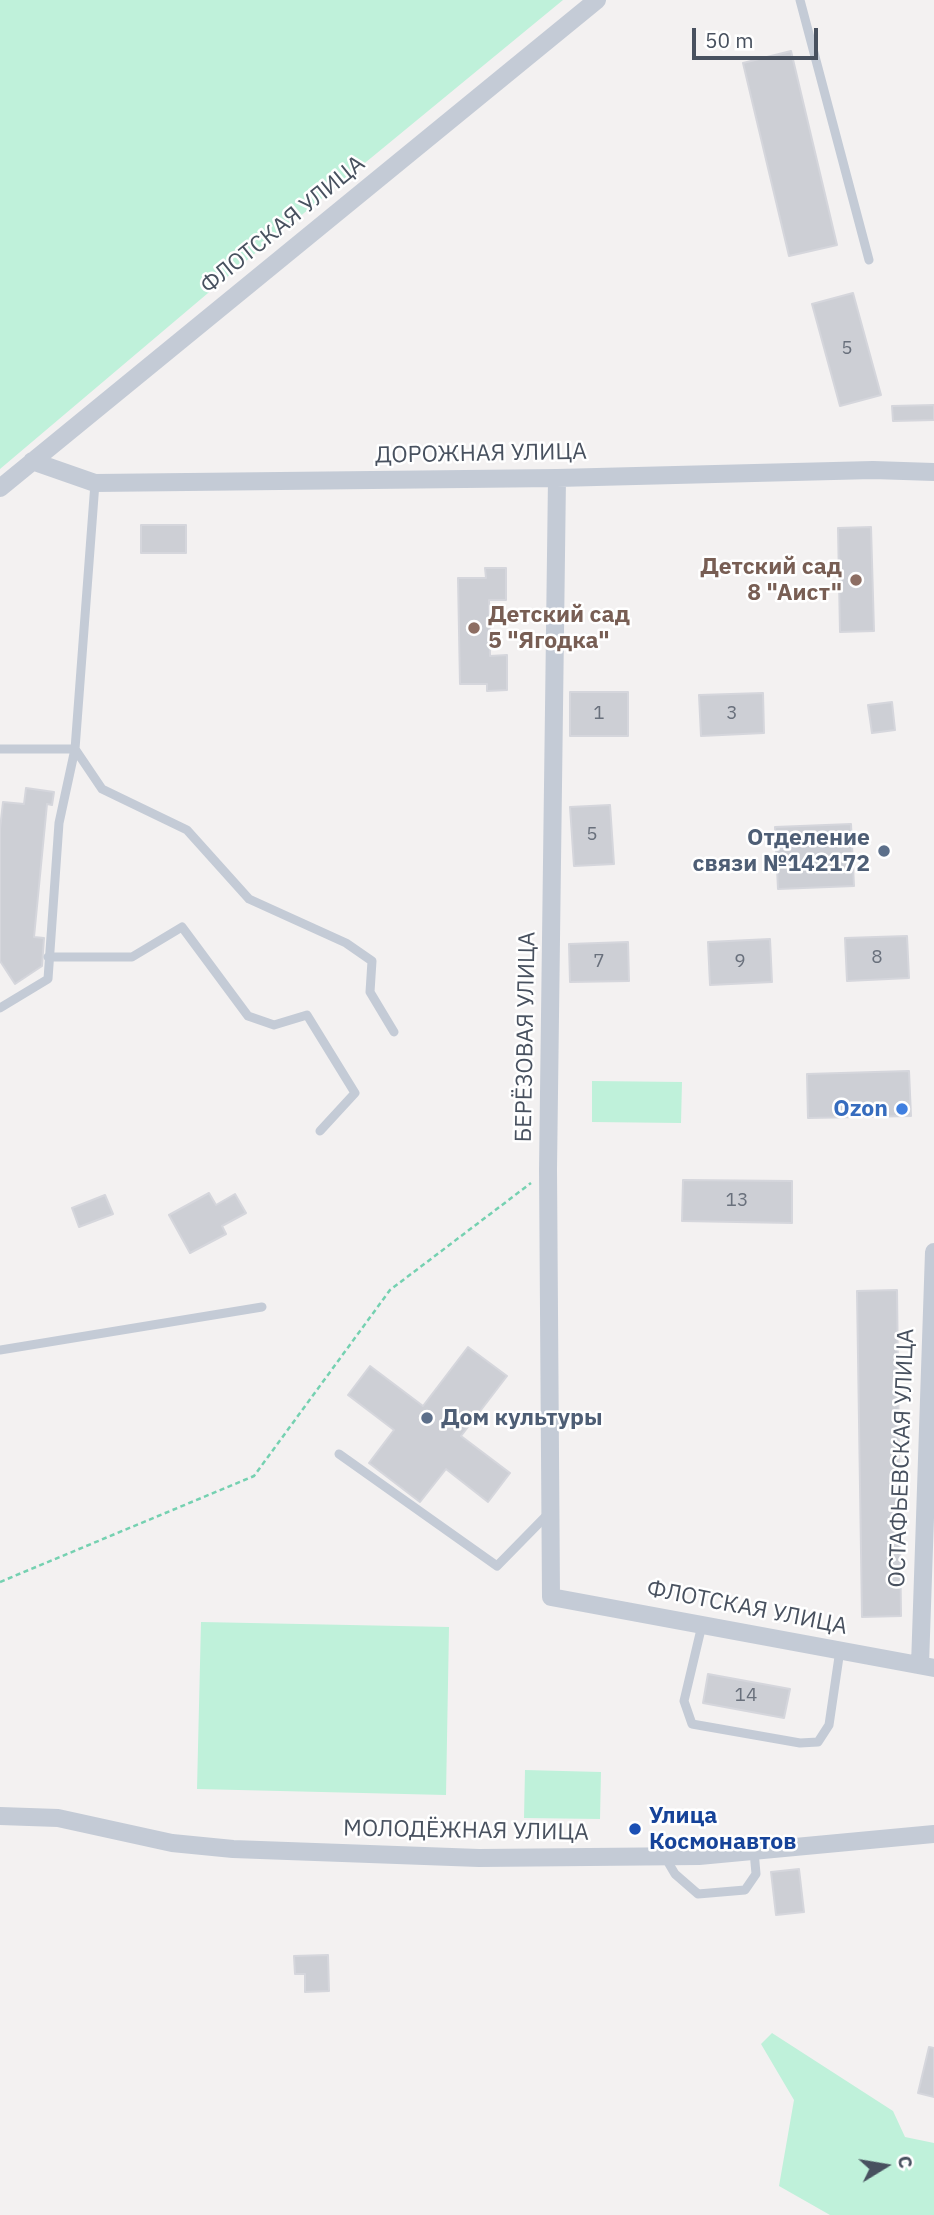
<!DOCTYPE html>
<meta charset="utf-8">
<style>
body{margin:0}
#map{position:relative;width:934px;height:2215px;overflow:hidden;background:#f3f1f1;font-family:"IBM Plex Sans",sans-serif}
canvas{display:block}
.north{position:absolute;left:850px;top:2131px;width:70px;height:70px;-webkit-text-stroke:5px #fff;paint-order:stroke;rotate:79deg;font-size:19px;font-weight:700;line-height:28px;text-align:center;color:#48515f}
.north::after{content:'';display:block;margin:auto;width:24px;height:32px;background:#48515f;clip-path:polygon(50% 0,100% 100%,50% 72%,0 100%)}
.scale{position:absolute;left:692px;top:28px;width:126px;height:32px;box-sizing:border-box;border:4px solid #48515f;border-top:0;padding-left:9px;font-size:21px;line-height:24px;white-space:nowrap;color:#48515f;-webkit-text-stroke:5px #fff;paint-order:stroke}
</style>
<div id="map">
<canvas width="934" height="2215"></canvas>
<div class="north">С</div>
<div class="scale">50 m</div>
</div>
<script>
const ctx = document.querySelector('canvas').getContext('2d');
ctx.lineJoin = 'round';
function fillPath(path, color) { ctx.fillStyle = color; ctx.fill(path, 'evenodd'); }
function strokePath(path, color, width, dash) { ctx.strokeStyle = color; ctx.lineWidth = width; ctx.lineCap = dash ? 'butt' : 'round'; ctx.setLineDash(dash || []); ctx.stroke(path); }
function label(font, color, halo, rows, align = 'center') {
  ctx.font = font + ' "IBM Plex Sans",sans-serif'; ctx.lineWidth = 5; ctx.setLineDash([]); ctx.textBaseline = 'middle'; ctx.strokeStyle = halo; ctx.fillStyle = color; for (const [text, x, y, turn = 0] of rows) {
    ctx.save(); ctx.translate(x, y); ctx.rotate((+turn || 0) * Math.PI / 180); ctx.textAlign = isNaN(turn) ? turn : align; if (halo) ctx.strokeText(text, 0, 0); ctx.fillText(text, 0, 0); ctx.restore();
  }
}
fillPath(new Path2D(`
 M0,0H563L253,255L0,469Z
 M592,1081L682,1082L681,1123L592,1122Z
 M201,1622L449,1627L446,1795L197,1789Z
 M525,1770L601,1772L600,1819L524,1818Z
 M772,2033L893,2111L905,2137L934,2143V2215H830L779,2186L794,2100L761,2044Z`), '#bff1da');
const building = new Path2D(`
 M791,51L837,245L789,256L743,63Z
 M853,293L881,395L840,406L812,304Z
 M934,405V420L893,421L892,406Z
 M141,525H186V553H141Z
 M871,527L874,631L840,632L838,528Z
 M485,568H506V600H489L490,656L507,655V690L487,691V684H460L458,578H486Z
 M570,692H628V736H570Z
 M763,693L764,733L701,736L699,695Z
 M892,702L895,730L872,733L868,705Z
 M26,788L54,792L52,805L47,804L34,937L44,938L42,966L15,984L0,961V829L3,802L24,804Z
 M610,805L614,864L574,866L570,807Z
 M851,824L854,886L778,889L775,827Z
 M907,936L909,978L847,981L845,938Z
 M770,939L772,982L710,985L708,942Z
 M628,942L629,981L570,982L569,944Z
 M909,1071L911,1116L808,1118L807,1074Z
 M683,1180L792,1181V1223L682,1221Z
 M209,1193L216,1205L235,1194L246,1213L222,1226L226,1234L190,1253L169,1215Z
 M105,1195L113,1214L79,1227L72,1208Z
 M897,1290L901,1616L862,1617L857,1291Z
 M468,1347L507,1376L461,1436L510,1473L488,1502L446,1469L420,1502L369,1463L394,1430L348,1395L370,1366L423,1406Z
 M708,1674L790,1689L784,1718L703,1703Z
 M799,1869L804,1912L776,1915L771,1872Z
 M328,1955L329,1991L305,1992V1974H295L294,1956Z
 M929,2047L934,2048V2097L918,2093Z`);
fillPath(building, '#cdcfd5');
strokePath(building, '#d5d6dc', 2);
strokePath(new Path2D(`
 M0,1582L254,1476L390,1290L531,1183`), '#75d1b1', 2.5, [5, 3.5]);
strokePath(new Path2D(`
 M800,0L869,260
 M0,749H75L95,483
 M75,749L102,789L187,830L249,899L346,943L372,961L370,992L394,1032
 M48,957H132L182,927L248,1016L274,1025L307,1015L355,1093L320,1131
 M0,1008L48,979L59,823L75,749
 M0,1350L262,1307
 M339,1454L497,1566L549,1513
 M702,1625L684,1701L692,1724L800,1743L818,1742L829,1725L840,1650
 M665,1857L675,1874L698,1894L745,1890L756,1874L754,1851`), '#c4cbd6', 9);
strokePath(new Path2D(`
 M32,461L95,483L557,478L873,470L934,472
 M557,478L548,1169L551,1597L934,1668
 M0,488L597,0
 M920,1665L934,1252
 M0,1816L58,1818L172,1843L233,1849L479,1858L699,1856L934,1834`), '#c4cbd6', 18);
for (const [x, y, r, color] of [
 [856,580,7,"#8d6e63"],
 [474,628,7,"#8d6e63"],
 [884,851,7,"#5c6f8a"],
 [902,1109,7,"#3f7fe0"],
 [427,1418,7,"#5c6f8a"],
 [635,1829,7,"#1a4fb4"]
]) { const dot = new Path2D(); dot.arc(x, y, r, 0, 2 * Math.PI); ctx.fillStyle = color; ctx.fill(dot); strokePath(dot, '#fff', 2.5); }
label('19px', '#69707c', null, [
 ["5",847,349],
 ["1",599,714],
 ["3",732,714],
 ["5",592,835],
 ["8",877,958],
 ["7",599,962],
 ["9",740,962],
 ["13",737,1201],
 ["14",746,1696]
]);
label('23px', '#48515f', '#fff', [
 ["ФЛОТСКАЯ УЛИЦА",283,225,-39],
 ["ДОРОЖНАЯ УЛИЦА",481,454,-1],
 ["БЕРЁЗОВАЯ УЛИЦА",526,1037,-89],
 ["ОСТАФЬЕВСКАЯ УЛИЦА",902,1458,-88],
 ["ФЛОТСКАЯ УЛИЦА",747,1608,11],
 ["МОЛОДЁЖНАЯ УЛИЦА",466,1831,1]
]);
label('bold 23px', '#785e54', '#fff', [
 ["Детский сад",842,567],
 ["8 \"Аист\"",842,593],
 ["Детский сад",488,615,"left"],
 ["5 \"Ягодка\"",488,641,"left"]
], 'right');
label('bold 23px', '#4e5e75', '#fff', [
 ["Отделение",870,838],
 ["связи №142172",870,864],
 ["Дом культуры",441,1418,"left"]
], 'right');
label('bold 23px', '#366cbe', '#fff', [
 ["Ozon",888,1109]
], 'right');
label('bold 23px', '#164399', '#fff', [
 ["Улица",649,1816],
 ["Космонавтов",649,1842]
], 'left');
</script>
